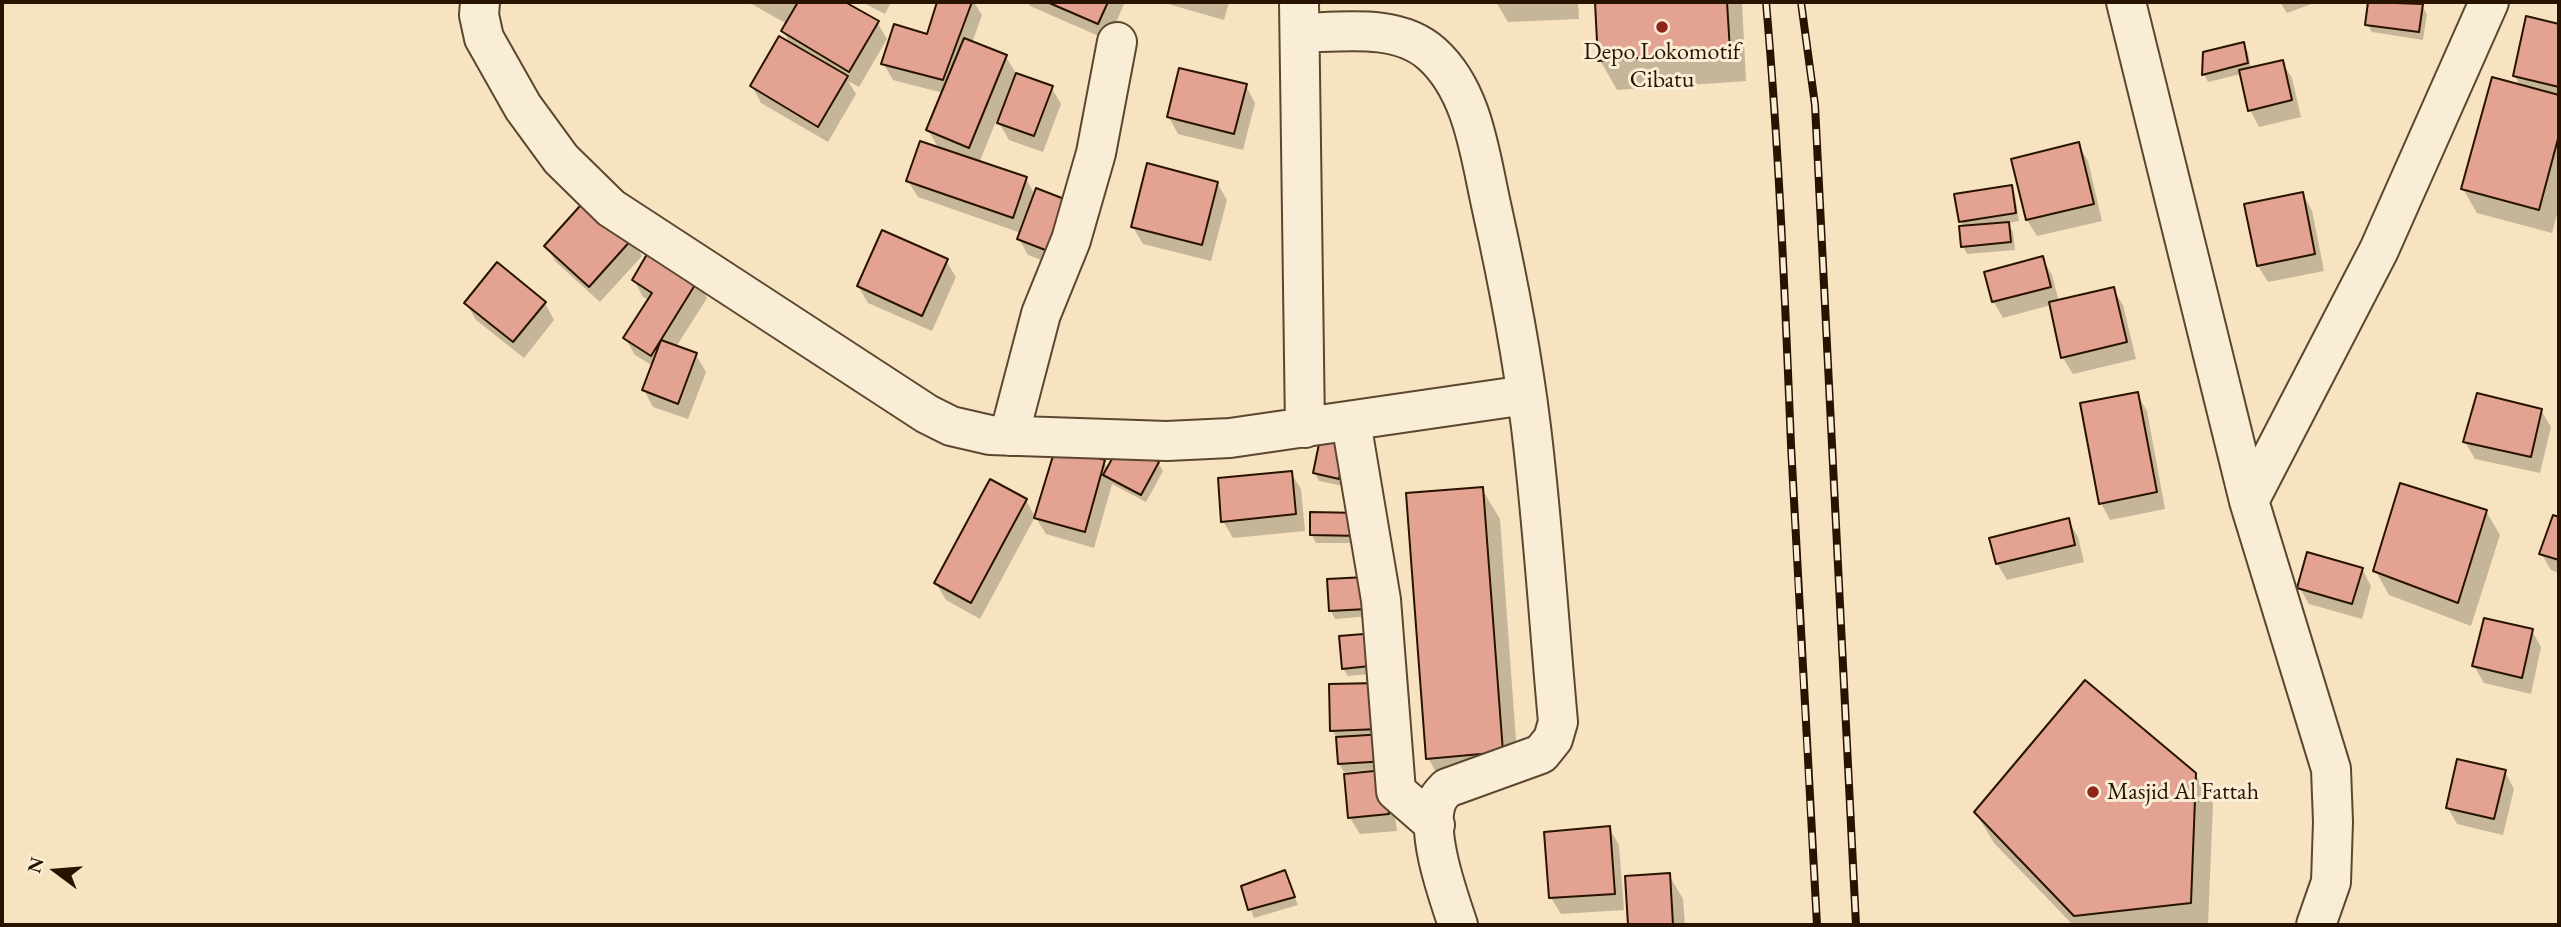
<!DOCTYPE html>
<style>
body{margin:0}
#map{position:relative;width:2561px;height:927px;overflow:hidden;background:#f7e3c0;font-family:"EB Garamond",serif}
canvas{display:block}
.frame{position:absolute;inset:0;border:4px solid #271300;pointer-events:none}
.north{position:absolute;left:21px;top:836px;width:70px;height:70px;-webkit-text-stroke:5px #faedd6;paint-order:stroke;rotate:286deg;font-size:19px;font-weight:700;line-height:28px;text-align:center;color:#271300}
.north::after{content:'';display:block;margin:auto;width:24px;height:32px;background:#271300;clip-path:polygon(50% 0,100% 100%,50% 72%,0 100%)}
</style>
<div id="map">
<canvas width="2561" height="927"></canvas>
<div class="frame"></div>
<div class="north">N</div>
</div>
<script>
const ctx = document.querySelector('canvas').getContext('2d');
ctx.lineJoin = 'round';
function fillPath(path, color) { ctx.fillStyle = color; ctx.fill(path, 'evenodd'); }
function strokePath(path, color, width, dash) { ctx.strokeStyle = color; ctx.lineWidth = width; ctx.lineCap = dash ? 'butt' : 'round'; ctx.setLineDash(dash || []); ctx.stroke(path); }
function label(font, color, halo, rows, align = 'center') {
  ctx.font = font + ' "EB Garamond",serif'; ctx.lineWidth = 6; ctx.setLineDash([]); ctx.textBaseline = 'middle'; ctx.strokeStyle = halo; ctx.fillStyle = color; for (const [text, x, y, turn = 0] of rows) {
    ctx.save(); ctx.translate(x, y); ctx.rotate((+turn || 0) * Math.PI / 180); ctx.textAlign = isNaN(turn) ? turn : align; if (halo) ctx.strokeText(text, 0, 0); ctx.fillText(text, 0, 0); ctx.restore();
  }
}
fillPath(new Path2D(`
 M748,2H842L877,22L887,39L859,87L848,81L856,94L828,142L761,103L752,86L790,44L783,31L787,24Z
 M862,2H891L885,14Z
 M938,2H974L982,15L972,43L1006,57L1017,75L1051,87L1061,104L1043,152L1009,140L997,119L979,163L1026,179L1035,195L1063,268L1028,255L1019,239L1021,233L918,197L908,181L939,149L928,130L943,93L893,80L883,63L928,36Z
 M1028,2H1125L1108,40L1030,6Z
 M1161,2H1229L1224,20Z
 M1496,2H1578L1579,19L1508,22Z
 M1596,2H1742L1746,81L1617,90L1600,60Z
 M2280,2H2317L2287,13Z
 M2370,2L2422,6L2427,14L2423,40L2372,32L2367,24Z
 M2527,18L2559,26V207L2552,233L2477,213L2463,189L2520,86L2515,76Z
 M2243,44L2248,52L2251,69L2282,62L2292,78L2301,117L2259,127L2250,110L2241,74L2208,82L2204,74Z
 M1246,86L1255,103L1243,150L1178,134L1169,117Z
 M2078,144L2088,161L2102,221L2037,236L2027,220Z
 M1217,183L1227,200L1211,261L1143,244L1133,227Z
 M2011,187L2015,195L2019,221L2008,223L2013,232L2015,250L1967,254L1963,246L1964,227L1961,221Z
 M2303,194L2312,211L2324,271L2268,282L2258,266L2246,205Z
 M632,239L642,256L600,302L556,262L546,246Z
 M2042,258L2052,275L2059,302L2113,289L2123,305L2136,359L2073,374L2063,358L2051,305L2003,318L1993,301Z
 M946,261L956,277L932,331L868,303L858,286Z
 M634,280L697,281L707,298L676,347L696,355L706,372L688,419L653,407L644,390L653,366L635,355L625,338L649,300L643,297Z
 M466,303H545L554,320L524,358L476,320Z
 M2137,394L2147,411L2165,509L2110,520L2101,503Z
 M2541,410L2551,427L2540,473L2475,459L2465,442Z
 M1346,447L1343,486L1319,481L1315,473Z
 M1104,462L1108,469L1158,463L1163,471L1146,502L1112,484L1094,548L1046,534L1036,518Z
 M1291,473L1301,489L1305,531L1233,538L1223,521Z
 M1482,489L1500,519L1519,782L1445,788L1428,758Z
 M1026,500L1035,517L980,619L946,600L936,583Z
 M2486,511L2500,535L2471,626L2389,595L2375,570Z
 M1360,514L1364,543H1316L1312,535Z
 M2554,517L2559,519V573L2551,570L2541,553Z
 M2068,520L2078,537L2084,562L2007,580L1997,563Z
 M2362,569L2371,586L2362,619L2309,604L2299,587Z
 M1329,581L1371,616L1335,619L1331,611Z
 M2532,631L2541,647L2531,694L2484,683L2474,666Z
 M1341,638L1382,673L1348,676L1343,668Z
 M1378,685L1397,831L1360,834L1350,818L1374,770L1344,772L1339,764L1338,740L1332,730Z
 M2505,772L2514,789L2503,835L2457,824L2448,808Z
 M2195,774L2213,804L2208,925H2073L1994,843L1976,813Z
 M1609,828L1619,845L1624,910L1561,914L1551,898Z
 M1284,872L1298,905L1254,918L1243,887Z
 M1669,875L1683,899L1685,925H1629L1627,877Z`), '#0003');
const building = new Path2D(`
 M798,2H845L879,21L849,72L781,31Z
 M937,2H972L943,80L881,64L894,24L927,34Z
 M1047,2H1108L1098,24Z
 M1595,2H1727L1730,51L1598,61Z
 M2368,2L2423,4L2419,32L2365,25Z
 M2526,16L2559,24V87L2513,76Z
 M779,36L848,76L818,127L750,86Z
 M964,38L1007,55L969,148L926,130Z
 M2244,42L2248,63L2202,75L2203,52Z
 M2283,60L2292,100L2248,111L2239,70Z
 M1179,68L1247,84L1234,134L1167,117Z
 M1016,73L1053,86L1034,136L997,123Z
 M2492,77L2559,95V135L2539,210L2461,189Z
 M920,141L1027,177L1013,218L906,181Z
 M2079,142L2094,204L2026,220L2011,159Z
 M1147,163L1218,182L1202,245L1131,227Z
 M2012,185L2016,213L1959,222L1954,194Z
 M1036,188L1072,202L1053,253L1017,239Z
 M2303,192L2315,254L2257,266L2244,204Z
 M588,197L633,238L589,287L544,246Z
 M2009,222L2011,242L1961,247L1959,226Z
 M882,230L948,259L922,316L857,286Z
 M650,249L698,280L651,356L623,338L652,293L632,280Z
 M2043,256L2051,287L1992,302L1984,272Z
 M497,262L546,302L513,342L464,303Z
 M2114,287L2127,342L2061,358L2049,302Z
 M661,340L697,353L678,404L642,390Z
 M2138,392L2157,492L2099,504L2080,403Z
 M2477,393L2542,409L2531,457L2463,442Z
 M1320,439L1347,445L1339,479L1313,473Z
 M1122,441L1159,462L1141,495L1103,475Z
 M1056,446L1105,460L1085,532L1034,518Z
 M1292,471L1296,514L1221,522L1218,478Z
 M990,479L1027,499L971,603L934,583Z
 M2400,483L2487,510L2458,603L2373,571Z
 M1483,487L1503,752L1426,759L1406,493Z
 M1310,512L1361,513V536L1310,535Z
 M2553,515L2559,517V560L2539,554Z
 M2069,518L2075,545L1996,564L1989,538Z
 M2307,552L2363,568L2352,604L2297,588Z
 M1366,577L1367,609L1329,611L1327,579Z
 M2484,618L2533,629L2522,678L2472,666Z
 M1376,633L1379,665L1342,669L1339,636Z
 M2085,680L2196,773L2191,903L2074,916L1974,812Z
 M1379,683L1380,729L1330,731L1329,684Z
 M1385,734L1387,761L1338,764L1336,737Z
 M2457,759L2506,770L2494,819L2446,808Z
 M1384,770L1389,814L1348,818L1344,774Z
 M1610,826L1615,894L1549,898L1544,832Z
 M1285,870L1295,897L1248,910L1241,886Z
 M1670,873L1673,925H1628L1625,876Z`);
fillPath(building, '#e3a292');
strokePath(building, '#271300', 2);
const street = new Path2D(`
 M480,2L479,15L484,38L523,107L561,159L611,208L927,414L951,426L990,435L1167,441L1230,438L1526,395
 M1299,2L1305,428
 M2126,2L2249,501L2331,769L2333,822L2331,882L2316,925
 M1300,33C1342,32 1398,23 1432,54C1474,92 1480,156 1492,209C1508,281 1522,354 1531,427C1543,525 1549,624 1558,722L1553,739L1541,754L1447,788C1443,792 1439,796 1437,801C1425,832 1448,895 1458,925
 M1351,422L1381,600L1396,791L1435,825
 M1009,436L1041,314L1071,240L1096,153L1117,42
 M2249,501L2379,250L2489,2`);
strokePath(street, '#5b4730', 42);
strokePath(street, '#faedd6', 38);
const rail = new Path2D(`
 M1766,2C1779,149 1785,297 1791,445C1799,605 1808,765 1817,925
 M1801,2L1815,105L1856,925`);
strokePath(rail, '#271300', 8);
strokePath(rail, '#faedd6', 5, [16]);
for (const [x, y, r, color] of [
 [1662,27,7,"#8f2418"],
 [2093,792,7,"#8f2418"]
]) { const dot = new Path2D(); dot.arc(x, y, r, 0, 2 * Math.PI); ctx.fillStyle = color; ctx.fill(dot); strokePath(dot, '#faedd6', 2.5); }
label('24px', '#271300', '#faedd6', [
 ["Depo Lokomotif",1662,52],
 ["Cibatu",1662,80],
 ["Masjid Al Fattah",2107,792,"left"]
]);
</script>
